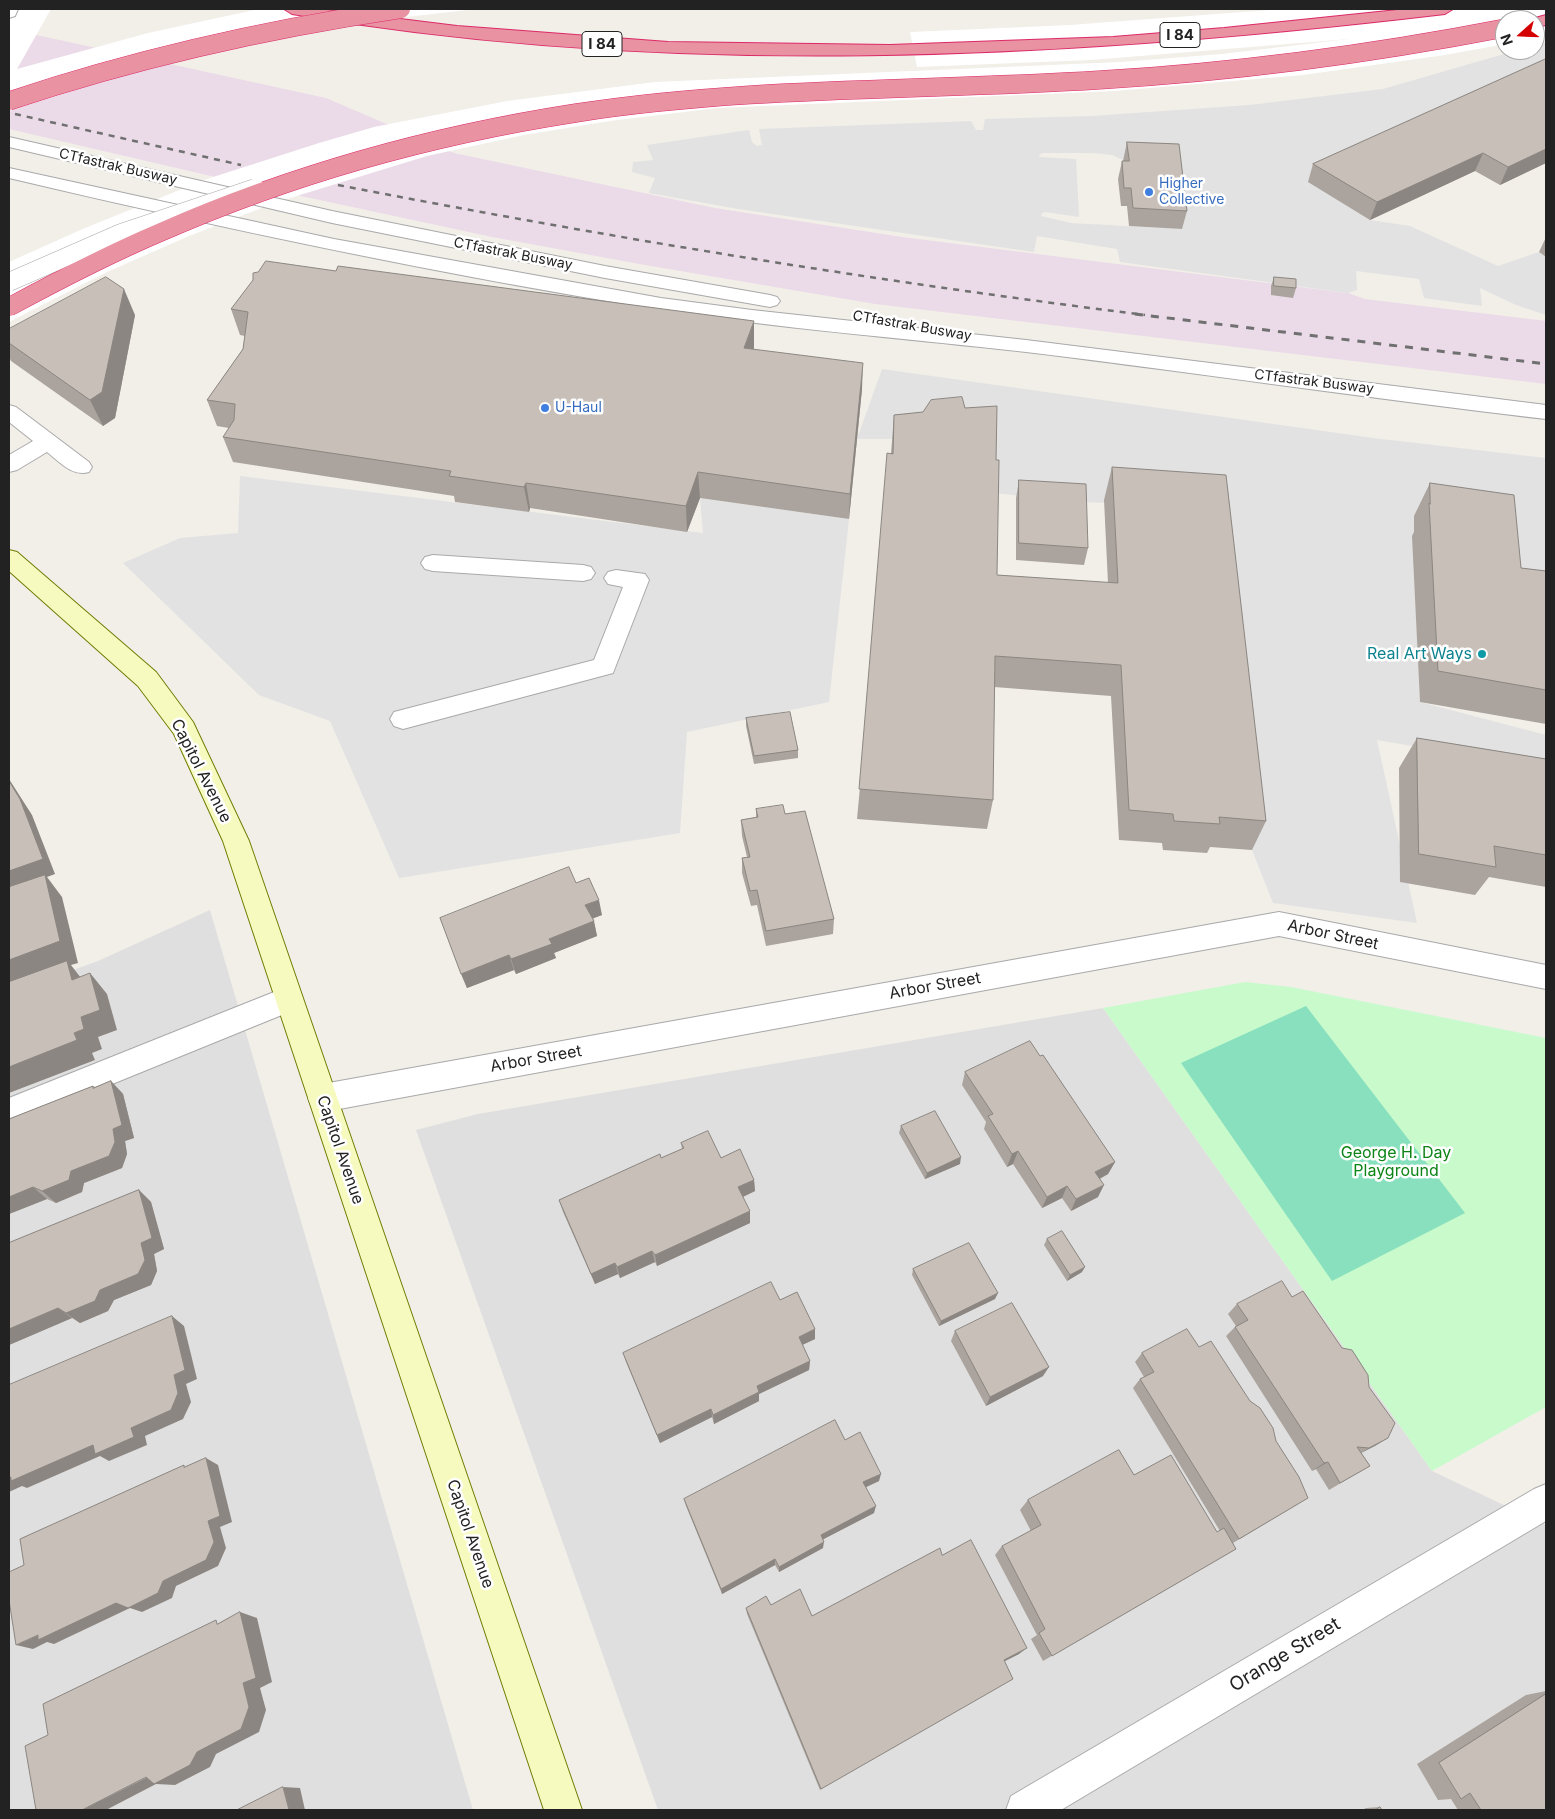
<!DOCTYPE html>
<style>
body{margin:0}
#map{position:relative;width:1555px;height:1819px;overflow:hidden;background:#f2efe9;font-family:Inter,sans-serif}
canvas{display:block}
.frame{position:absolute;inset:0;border:10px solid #222;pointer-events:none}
.north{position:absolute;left:1495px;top:10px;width:50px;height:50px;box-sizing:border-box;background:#fff;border:1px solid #a7a7a7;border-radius:50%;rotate:250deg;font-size:14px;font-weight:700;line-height:20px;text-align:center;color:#222}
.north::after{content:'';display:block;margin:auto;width:18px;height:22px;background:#d40000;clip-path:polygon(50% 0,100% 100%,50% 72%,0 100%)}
</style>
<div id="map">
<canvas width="1555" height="1819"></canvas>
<div class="frame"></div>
<div class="north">N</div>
</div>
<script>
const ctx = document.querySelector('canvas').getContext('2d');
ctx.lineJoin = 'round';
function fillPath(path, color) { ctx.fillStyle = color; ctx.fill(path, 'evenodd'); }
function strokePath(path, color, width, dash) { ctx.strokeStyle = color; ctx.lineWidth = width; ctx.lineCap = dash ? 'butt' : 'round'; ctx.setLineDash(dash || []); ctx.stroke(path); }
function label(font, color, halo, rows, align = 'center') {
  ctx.font = font + ' Inter,sans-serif'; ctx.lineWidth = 5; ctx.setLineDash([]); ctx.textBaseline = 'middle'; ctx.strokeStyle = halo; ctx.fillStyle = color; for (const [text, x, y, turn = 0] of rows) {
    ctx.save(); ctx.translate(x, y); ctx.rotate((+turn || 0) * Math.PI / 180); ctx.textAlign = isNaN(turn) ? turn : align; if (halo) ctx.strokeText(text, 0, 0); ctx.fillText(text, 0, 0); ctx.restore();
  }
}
fillPath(new Path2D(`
 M210,910L473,1810H9V993L98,961Z
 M1103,1008L1432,1471L1546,1525V1810H658L416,1130L478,1114Z`), '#e0dfdf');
fillPath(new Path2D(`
 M9,29L326,98L454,153L715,208L902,237L1348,293L1365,299L1546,321V384L875,304L645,265L492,237L245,184L9,129Z`), '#ebdbe8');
fillPath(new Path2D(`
 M1245,982L1291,987L1546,1038V1407L1432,1471L1103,1008Z`), '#c8facc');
fillPath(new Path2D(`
 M1306,1006L1465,1213L1332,1281L1181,1063Z`), '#88e0be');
fillPath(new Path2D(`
 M1546,42V74L1370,220L1410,226L1498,266L1539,252L1546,257V315L1516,305L1480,288L1482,306L1424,298L1419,279L1356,271L1357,290L1348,293L1120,262L1117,249L1037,236L1034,252L738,209L649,193L655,178L632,172L633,162L653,160L647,145L749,130L752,142L757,146L762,145L759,129L971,121L976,130H983L985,119L1092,116L1249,105L1383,89L1518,50H1535V45ZM1043,153H1093L1112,155L1123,160L1175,162L1182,229L1071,223L1041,216L1042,213L1045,212L1079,217L1076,159L1039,157L1040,154Z
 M882,369L1373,438L1546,458V598L1414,516L1420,702L1546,735V769L1377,740L1417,923L1273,903L1252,850L1215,507L1082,502L994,493L992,439H857Z
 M240,476L703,533L700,498L849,519L829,702L687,732L680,833L399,878L330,721L259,695L123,563L180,538L238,533Z`), '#e2e2e2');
fillPath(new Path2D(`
 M9,9H51L17,69L148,33L259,9H476L371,21L208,54L117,77L9,111Z
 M1283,9H1546V35L1535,38V20H1505V44L1445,55L1303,75L1114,91L717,108L610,121L524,135L427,156L277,202L189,236L107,272L9,322V262L85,228L207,179L319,143L374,127L507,101L655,82L1121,62L1222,54L1349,39L1091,60L917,67L910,32L1070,25Z`), '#fff');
const lane = new Path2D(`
 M9,9H18L15,16L9,18Z
 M9,137L332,211L605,266L770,295L777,297L780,301L777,305L770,307L605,278L332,223L9,147Z
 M9,168L334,239L661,298L752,310L1026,340L1546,405V419C1373,399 1200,373 1026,352C904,338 782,329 661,310C442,275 225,229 9,178Z
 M9,405L16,407L89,462L92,467L89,472C72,477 60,462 47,452L17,470L9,472V455L33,441L9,422Z
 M433,555L583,565L591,567L595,573L591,579L583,581L433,571L425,569L421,563L425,557Z
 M616,570L645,574L649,580L613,673L403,729L394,726L390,719L394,712L594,660L623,587L608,584L604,578L608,572Z
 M289,986L299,990L303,999L299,1008L9,1126V1098Z`);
const street = new Path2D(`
 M1279,912L1546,965V989L1279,936L323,1112L312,1108L308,1098L312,1088L323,1084Z
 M1546,1484V1521L1061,1810H1006L1011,1796L1534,1489Z`);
const secondary = new Path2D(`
 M9,550L17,552L156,672L193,722L249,841L582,1810H544L223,841L174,734L138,686L9,571Z`);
const highway = new Path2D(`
 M284,9H319L457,26L668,42L890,45L1113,37L1224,28L1407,9H1453L1445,14C1065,59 671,79 292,14Z
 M1546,15V25L1535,27V20H1528Z`);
strokePath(lane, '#a9a9a9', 2);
strokePath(street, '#a9a9a9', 2);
strokePath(secondary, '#707d05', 2);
strokePath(highway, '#dc2a67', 2);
fillPath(lane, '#fff');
fillPath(street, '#fff');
fillPath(secondary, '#f7fabf');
fillPath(highway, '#e892a2');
strokePath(new Path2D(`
 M15,114L241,165
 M338,185C606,237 874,281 1145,315`), '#707070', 2.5, [6, 6]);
strokePath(new Path2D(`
 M1135,314L1546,364`), '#707070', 3, [8, 8]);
const laneBridge = new Path2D(`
 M9,282L121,233L255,188`);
const highwayBridge = new Path2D(`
 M9,101C137,58 267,29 401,9
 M9,307C59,280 109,254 161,232C293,174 434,135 576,113C749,86 925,91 1099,80C1236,72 1371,54 1505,28`);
strokePath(laneBridge, '#a9a9a9', 19, []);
strokePath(highwayBridge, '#dc2a67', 19, []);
strokePath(laneBridge, '#fff', 18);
strokePath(highwayBridge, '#e892a2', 18);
fillPath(new Path2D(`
 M1546,59V163L1500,185L1475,171L1370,220L1308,182L1313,164Z
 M1127,142L1187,211L1182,229L1129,226L1127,206H1121L1118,179L1122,161H1123Z
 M1546,237V257L1539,252Z
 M1274,277L1296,288L1293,298L1271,295V286Z
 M231,309L754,347V349L862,389L849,519L700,498L687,532L530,508L529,512L455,502L454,496L233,462L223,437L229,428L217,426L207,400L243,349L245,336L240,335Z
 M135,315L115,418L103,426L11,361L9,357V329Z
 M965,408L996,460L997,575L1108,583L1104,500L1112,467L1266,821L1252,850L1210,847L1207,853L1163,850L1162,843L1119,840L1111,696L994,687L993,800L987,829L857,819L891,453L894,415Z
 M1019,480L1088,548L1084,565L1016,560V498Z
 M1430,483L1521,568L1546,571V724L1420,702L1412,536L1414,532V516Z
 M746,718L798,750V758L754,764L746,726Z
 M1417,738L1546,759V887L1489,877L1475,895L1400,882L1399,768Z
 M756,809L785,814L834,919L833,934L766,946L757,905L751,906L742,873V858L747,857L742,836L741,820L756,817Z
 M576,883L602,915L593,918L597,936L554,953L556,958L516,974L514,970L467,988L440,918Z
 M1040,1056L1115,1162L1108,1174L1100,1179L1098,1197L1071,1211L1062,1198L1042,1208L1013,1164L1007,1167L984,1129L986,1122L962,1085L965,1072Z
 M111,1081L123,1094L134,1138L125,1141L127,1154L122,1168L84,1183L82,1192L56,1203L47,1199L9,1214V1119L93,1086L95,1087Z
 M901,1126L960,1164L925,1179L899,1133Z
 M681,1143L721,1158L754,1180L755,1191L743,1197L750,1223L657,1266L655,1262L620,1278L618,1274L595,1284L563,1212L559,1200L661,1158L682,1149Z
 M139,1190L151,1202L164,1249L154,1254L157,1271L151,1285L114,1300L108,1311L80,1323L72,1318L9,1345V1243Z
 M1047,1239L1082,1272L1067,1281L1044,1245Z
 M913,1269L995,1299L939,1326L912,1275Z
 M1292,1297L1369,1387L1388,1438L1361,1453L1370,1466L1329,1490L1316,1469L1312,1471L1226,1336L1236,1326L1228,1314L1237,1304Z
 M780,1300L815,1329V1339L802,1345L810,1361L809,1370L759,1394V1401L714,1424L712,1417L660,1443L626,1362L623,1353Z
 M955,1331L1043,1376L986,1406L951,1341Z
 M1199,1347L1276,1441L1308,1498L1233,1543L1236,1549L1043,1661L1031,1639L1037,1635L995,1555L1002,1546L1031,1531L1020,1510L1028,1500L1134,1475L1217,1532L1220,1531L1133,1388L1140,1379L1144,1377L1135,1362L1142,1353Z
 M845,1440L879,1481L866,1487L874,1513L823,1539V1548L779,1572L775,1565L722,1594L686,1506L684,1499Z
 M942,1555L1019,1654L1005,1661L820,1790L747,1614L746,1608L771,1605L812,1616Z
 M1546,1691V1810H1458L1451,1799L1438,1800L1417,1764L1526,1695Z
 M1380,1807L1382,1810H1362L1366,1808Z`), '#aba49e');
fillPath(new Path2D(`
 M1546,149V163L1500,185L1508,167Z
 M1483,153L1475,171L1370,220L1377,202Z
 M124,289L135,315L115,418L103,426L90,400Z
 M754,321V347L745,374L744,348Z
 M863,363L862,389L849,519L850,494Z
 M698,472L700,498L687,532L686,506Z
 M526,483L530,508L529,512L524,487Z
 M9,779L32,815L55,874L47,877L62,897L78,963L71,965L84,982L9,988Z
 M599,900L602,915L589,920L585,905Z
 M594,921L597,936L554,953L556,958L516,974L511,959L549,939Z
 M509,955L514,970L467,988L461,974Z
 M90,973L107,994L117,1030L98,1037L102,1049L92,1053L95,1060L9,1093V1067L74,1033L81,1017Z
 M111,1081L123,1094L134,1138L125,1141L127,1154L122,1168L84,1183L82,1192L56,1203L42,1191L71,1171L113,1129Z
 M1018,1151L1013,1164L1007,1167L1012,1154Z
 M961,1157L960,1164L925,1179L927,1173Z
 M1115,1162L1108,1174L1089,1184L1095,1172Z
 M754,1180L755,1191L738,1199V1187Z
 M1104,1185L1098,1197L1071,1211L1076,1199Z
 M1067,1186L1062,1198L1042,1208L1047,1197Z
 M33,1187L47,1199L9,1214V1197Z
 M139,1190L151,1202L164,1249L154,1254L157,1271L151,1285L114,1300L108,1311L80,1323L66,1313L100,1290L141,1243Z
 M750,1211V1223L657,1266L655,1255Z
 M652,1251L655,1262L620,1278L617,1267Z
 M615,1263L618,1274L595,1284L591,1274Z
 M1085,1267L1082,1272L1067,1281L1070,1275Z
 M998,1293L995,1299L939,1326L941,1321Z
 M58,1308L72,1318L9,1345V1329Z
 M172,1316L184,1326L197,1379L186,1384L191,1402L183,1419L145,1436L147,1445L109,1461L100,1456L27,1488L22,1486L9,1492V1478L131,1428L174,1375Z
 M815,1329V1339L798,1347L799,1337Z
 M810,1361L809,1370L759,1394V1401L714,1424L713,1415L757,1386Z
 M1049,1367L1043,1376L986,1406L990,1397Z
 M711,1409L712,1417L660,1443L657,1435Z
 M1388,1438L1375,1446L1357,1455L1369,1448Z
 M206,1458L218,1465L232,1522L220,1527L226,1548L218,1566L176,1586L172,1598L142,1612L130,1608L54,1644L47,1642L33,1649L16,1645L163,1581L208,1521Z
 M1328,1462L1316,1469L1312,1471L1324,1463Z
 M881,1474L879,1481L862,1489L863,1482Z
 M876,1506L874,1513L820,1541L821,1535Z
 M824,1542L823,1548L779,1572V1567Z
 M775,1559V1565L722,1594L721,1589Z
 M240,1612L257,1618L272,1682L260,1688L266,1710L259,1732L216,1754L210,1767L175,1785L156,1784L106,1810H82L197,1752L243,1683Z
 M1027,1648L1019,1654L997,1665L1004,1660Z
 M283,1787L300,1788L305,1810H289Z`), '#8b8681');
const building = new Path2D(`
 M1546,59V149L1508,167L1483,153L1377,202L1313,164Z
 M1127,142L1179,144L1187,211L1133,208L1131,188H1124L1122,161H1129Z
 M266,261L336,271L338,266L754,321L744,348L863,363L850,494L698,472L686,506L526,483L524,487L449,476L451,471L223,437L234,420L235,404L207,400L243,349L248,312L231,309L253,280V273L258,272Z
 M106,277L124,289L102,392L90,400L9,343V329Z
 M1274,277L1296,279V288L1274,286Z
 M962,397L965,408L997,406L996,460H999L997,575L1118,583L1112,467L1226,475L1266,821L1219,817L1220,824L1174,821L1173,814L1129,810L1121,665L995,656L993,800L859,789L887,453L893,454L894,415L923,412L931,400Z
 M1019,480L1086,484L1088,548L1019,543Z
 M1430,483L1514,495L1521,568L1546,571V690L1438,671L1429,503L1430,504Z
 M790,712L798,750L754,756L746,718Z
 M1417,738L1546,759V855L1494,846L1496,867L1419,854Z
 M9,781L20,799L43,859L9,871Z
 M783,805L785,814L805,811L834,919L766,931L757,890L750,891L742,858L750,857L741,820L758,817L756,809Z
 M569,867L576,883L589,878L599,900L585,905L594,921L549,939L552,944L511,959L509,955L461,974L440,918Z
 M45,875L60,941L9,960V887Z
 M67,961L72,980L90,973L100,1010L81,1017L84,1029L74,1033L77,1040L9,1067V982Z
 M1030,1041L1040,1056L1043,1055L1115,1162L1095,1172L1104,1185L1076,1199L1067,1186L1047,1197L1018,1151L1012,1154L988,1116L993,1114L965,1072Z
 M111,1081L122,1125L113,1129L115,1142L109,1156L71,1171L69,1180L42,1191L33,1187L9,1197V1119L93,1086V1088Z
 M935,1111L961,1157L927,1173L901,1126Z
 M708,1131L721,1158L740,1149L754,1180L738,1187L750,1211L655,1255L652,1251L617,1267L615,1263L591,1274L559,1200L660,1154L661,1158L684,1148L681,1143Z
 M139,1190L152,1238L141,1243L145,1260L138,1274L100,1290L95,1301L66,1313L58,1308L9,1329V1243Z
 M1062,1231L1085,1267L1070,1275L1047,1239Z
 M969,1243L998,1293L941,1321L913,1269Z
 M1282,1281L1292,1297L1303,1291L1342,1348L1352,1350L1368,1375L1369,1387L1395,1423L1388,1438L1369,1448L1357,1447L1370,1466L1340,1483L1328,1462L1324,1463L1235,1327L1248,1320L1237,1304Z
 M771,1282L780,1300L797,1292L815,1329L799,1337L810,1361L757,1386L759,1392L713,1415L711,1409L657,1435L623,1353Z
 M1012,1303L1049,1367L990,1397L955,1331Z
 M172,1316L185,1370L174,1375L178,1393L171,1410L131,1428L134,1437L95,1454L93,1445L11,1481V1477L9,1478V1385Z
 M1187,1329L1199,1347L1211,1341L1250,1401L1260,1408L1273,1428L1276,1441L1299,1477L1308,1498L1239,1539L1140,1379L1154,1372L1142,1353Z
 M835,1420L845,1440L860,1432L881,1474L863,1482L876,1506L821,1535L824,1542L779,1567L775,1559L721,1589L684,1499Z
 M1119,1450L1134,1475L1171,1455L1217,1532L1224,1528L1236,1549L1052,1656L1039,1633L1045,1629L1002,1546L1041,1525L1028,1500Z
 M206,1458L220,1516L208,1521L214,1542L206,1560L163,1581L158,1593L128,1608L116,1603L38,1640V1635L16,1645L9,1600V1572L24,1565L20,1539L184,1465V1467Z
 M971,1540L1027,1648L1004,1660L1013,1679L821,1789L746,1608L766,1596L771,1605L800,1589L812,1616L940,1548L942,1555Z
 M240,1612L256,1678L243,1683L249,1707L241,1729L197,1752L190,1765L154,1784L146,1777L82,1810H36L25,1746L48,1735L43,1704L216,1620L217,1624Z
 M1546,1694V1810H1481L1470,1793L1461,1799L1439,1763Z
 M283,1787L289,1810H237Z
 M1380,1807L1382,1810H1376Z`);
fillPath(building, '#c7bfb8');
strokePath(building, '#8b8681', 1);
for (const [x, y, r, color] of [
 [1149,192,5,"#3f7fe0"],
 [545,408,5,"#3f7fe0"],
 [1482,654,5,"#0f9aa8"]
]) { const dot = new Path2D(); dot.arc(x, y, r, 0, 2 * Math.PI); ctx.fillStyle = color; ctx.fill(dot); strokePath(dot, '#fff', 2); }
label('14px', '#222', '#fff', [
 ["CTfastrak Busway",118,167,13],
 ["CTfastrak Busway",513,254,11],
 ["CTfastrak Busway",912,326,10],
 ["CTfastrak Busway",1314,382,7]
]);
label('14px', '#366cbe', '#fff', [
 ["Higher",1159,184],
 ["Collective",1159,200],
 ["U-Haul",555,408]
], 'left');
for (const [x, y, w] of [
 [1180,35,40],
 [602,44,40]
]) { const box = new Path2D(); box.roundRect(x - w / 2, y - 12.5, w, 25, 4); ctx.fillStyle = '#fff'; ctx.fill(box); strokePath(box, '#222', 1); }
label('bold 15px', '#222', null, [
 ["I 84",1180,35],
 ["I 84",602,44]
]);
label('16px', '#0d838f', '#fff', [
 ["Real Art Ways",1472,654]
], 'right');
label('16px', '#222', '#fff', [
 ["Capitol Avenue",201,771,63],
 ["Arbor Street",1333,935,12],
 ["Arbor Street",935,986,-10],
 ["Arbor Street",536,1059,-10],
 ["Capitol Avenue",340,1150,71],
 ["Capitol Avenue",470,1534,71]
]);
label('16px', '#0c8416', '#fff', [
 ["George H. Day",1396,1153],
 ["Playground",1396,1171]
]);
label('19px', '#222', '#fff', [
 ["Orange Street",1285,1655,-31]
]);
</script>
